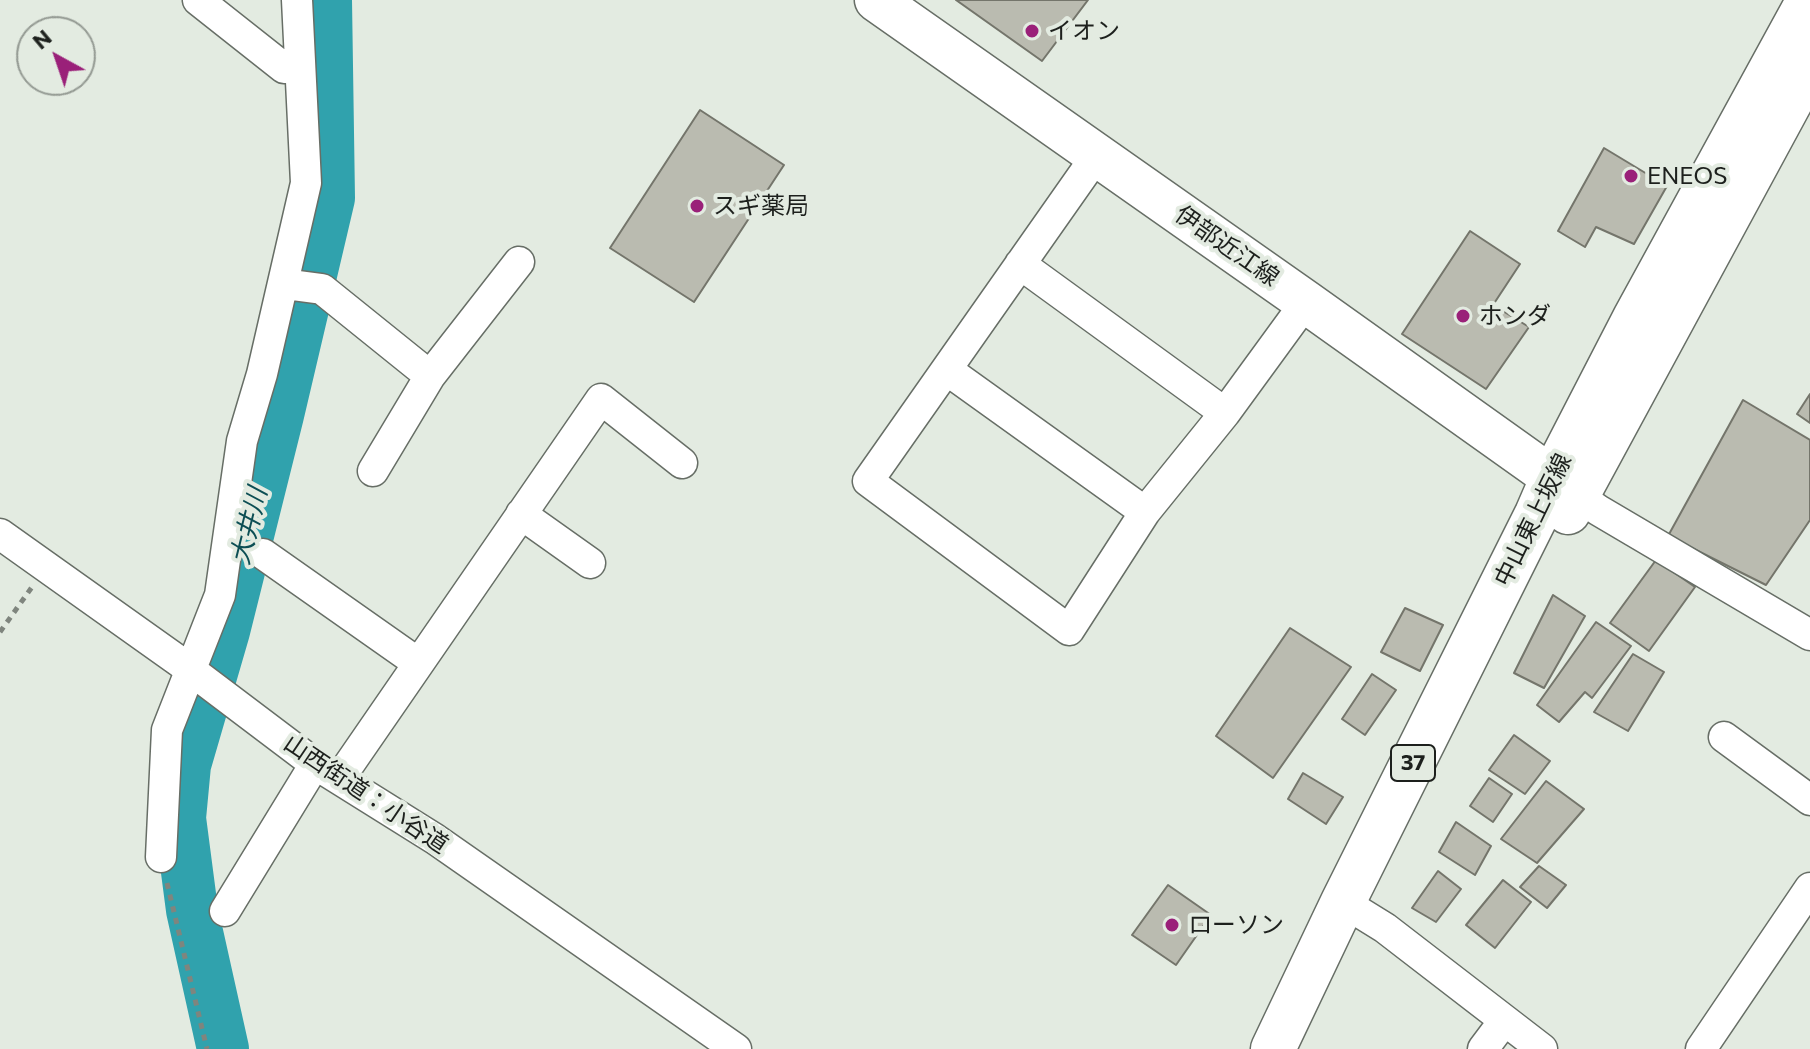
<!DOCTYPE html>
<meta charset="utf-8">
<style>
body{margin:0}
#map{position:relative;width:1810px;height:1049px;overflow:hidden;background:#e3ebe1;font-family:Commissioner,sans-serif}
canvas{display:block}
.north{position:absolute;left:16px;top:16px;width:80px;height:80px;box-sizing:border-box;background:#e3ebe1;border:2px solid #949a93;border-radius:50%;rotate:320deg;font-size:22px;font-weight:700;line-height:32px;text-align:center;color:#1d201d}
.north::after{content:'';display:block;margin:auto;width:28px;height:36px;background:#9a2079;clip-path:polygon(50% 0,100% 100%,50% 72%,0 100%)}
</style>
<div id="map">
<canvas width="1810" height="1049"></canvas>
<div class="north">N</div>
</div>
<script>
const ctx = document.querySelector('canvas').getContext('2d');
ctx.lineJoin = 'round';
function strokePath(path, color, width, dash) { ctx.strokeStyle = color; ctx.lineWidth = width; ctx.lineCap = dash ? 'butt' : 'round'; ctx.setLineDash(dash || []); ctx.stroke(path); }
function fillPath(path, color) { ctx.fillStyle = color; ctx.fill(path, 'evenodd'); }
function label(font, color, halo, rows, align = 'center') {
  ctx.font = font + ' Commissioner,"Noto Sans JP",sans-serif'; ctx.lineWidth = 8; ctx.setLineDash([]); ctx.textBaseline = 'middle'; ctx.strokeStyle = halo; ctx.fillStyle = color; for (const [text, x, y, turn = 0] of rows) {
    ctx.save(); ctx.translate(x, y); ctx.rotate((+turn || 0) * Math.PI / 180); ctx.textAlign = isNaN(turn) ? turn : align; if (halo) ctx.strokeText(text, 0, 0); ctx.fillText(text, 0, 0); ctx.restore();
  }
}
strokePath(new Path2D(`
 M223,1049L192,910L180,818L185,765L224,631L278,415L329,198L326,0`), '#30a2ad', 52);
const building = new Path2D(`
 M956,0H1088L1042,61Z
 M700,110L784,165L694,302L610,248Z
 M1604,148L1667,186L1634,244L1596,227L1585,247L1558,231Z
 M1470,231L1520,264L1493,305L1529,327L1486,389L1402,334Z
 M1810,394V423L1797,414Z
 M1743,400L1810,440V520L1766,585L1668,536Z
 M1656,560L1695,587L1649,651L1610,623Z
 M1553,595L1585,616L1544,688L1514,673Z
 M1405,608L1443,625L1420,671L1381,652Z
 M1596,622L1631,646L1592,698L1585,692L1559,722L1537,705Z
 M1290,628L1351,667L1273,778L1216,736Z
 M1633,654L1664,672L1628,731L1594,712Z
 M1372,674L1396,690L1365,735L1342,719Z
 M1514,735L1550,761L1525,794L1489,770Z
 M1303,773L1343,797L1326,824L1288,799Z
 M1489,778L1512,794L1493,822L1470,806Z
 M1546,781L1584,809L1537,863L1501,839Z
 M1456,822L1491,846L1475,875L1439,852Z
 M1539,866L1566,885L1547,908L1520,887Z
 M1438,871L1461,889L1436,922L1412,908Z
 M1503,880L1531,902L1495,948L1466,925Z
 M1168,885L1211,915L1176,965L1132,935Z`);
fillPath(building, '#babbb0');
strokePath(building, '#74756b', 2);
const street = new Path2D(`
 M198,0L284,68L300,67
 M1097,155L868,481L1069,630L1145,512L1225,413L1306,302
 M1020,264L1225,413
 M284,284L322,289L430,376L519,262
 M947,370L1145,512
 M373,471L430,376
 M1577,495L1598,510L1810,635
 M521,514L590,563
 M0,534L180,662L315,764L435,839L736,1049
 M263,554L418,663
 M1724,737L1810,800
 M339,779L601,399L682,463
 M161,857L167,730L220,595L242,441L262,374L306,183L297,0
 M1343,902L1385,928L1542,1049
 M225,911L315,764
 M1483,1049L1504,1021
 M1701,1049L1810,888`);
const secondary = new Path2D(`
 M876,0L1306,302L1577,495`);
const primary = new Path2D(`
 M1568,512L1810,65
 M1273,1049L1343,902L1537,514L1553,477L1635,318L1809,0`);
strokePath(street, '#676e66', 33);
strokePath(secondary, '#676e66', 45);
strokePath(primary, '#676e66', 47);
strokePath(new Path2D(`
 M0,632L32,587
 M167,883L207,1049`), '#7f857e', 5, [6, 6]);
strokePath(street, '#fff', 30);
strokePath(secondary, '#fff', 42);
strokePath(primary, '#fff', 44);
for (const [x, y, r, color] of [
 [1032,31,8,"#9a2079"],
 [1631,176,8,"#9a2079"],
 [697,206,8,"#9a2079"],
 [1463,316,8,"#9a2079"],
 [1172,925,8,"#9a2079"]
]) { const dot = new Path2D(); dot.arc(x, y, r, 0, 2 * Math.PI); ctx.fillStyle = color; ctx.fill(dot); strokePath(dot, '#e3ebe1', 3); }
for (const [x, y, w] of [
 [1413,763,44]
]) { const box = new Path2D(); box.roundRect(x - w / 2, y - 18, w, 36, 6); ctx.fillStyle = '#e3ebe1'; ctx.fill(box); strokePath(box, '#1d201d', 2); }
label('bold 22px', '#1d201d', null, [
 ["37",1413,763]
]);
label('24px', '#1d201d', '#e3ebe1', [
 ["イオン",1048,31],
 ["ENEOS",1647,176],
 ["スギ薬局",713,206],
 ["ホンダ",1479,316],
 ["ローソン",1188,925]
], 'left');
label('24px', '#1d201d', '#e3ebe1', [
 ["伊部近江線",1227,246,35],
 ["中山東上坂線",1533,520,-64],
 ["山西街道：小谷道",366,794,34]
]);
label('italic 26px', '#0c4e54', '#e3ebe1', [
 ["大井川",249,526,-76]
]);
</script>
